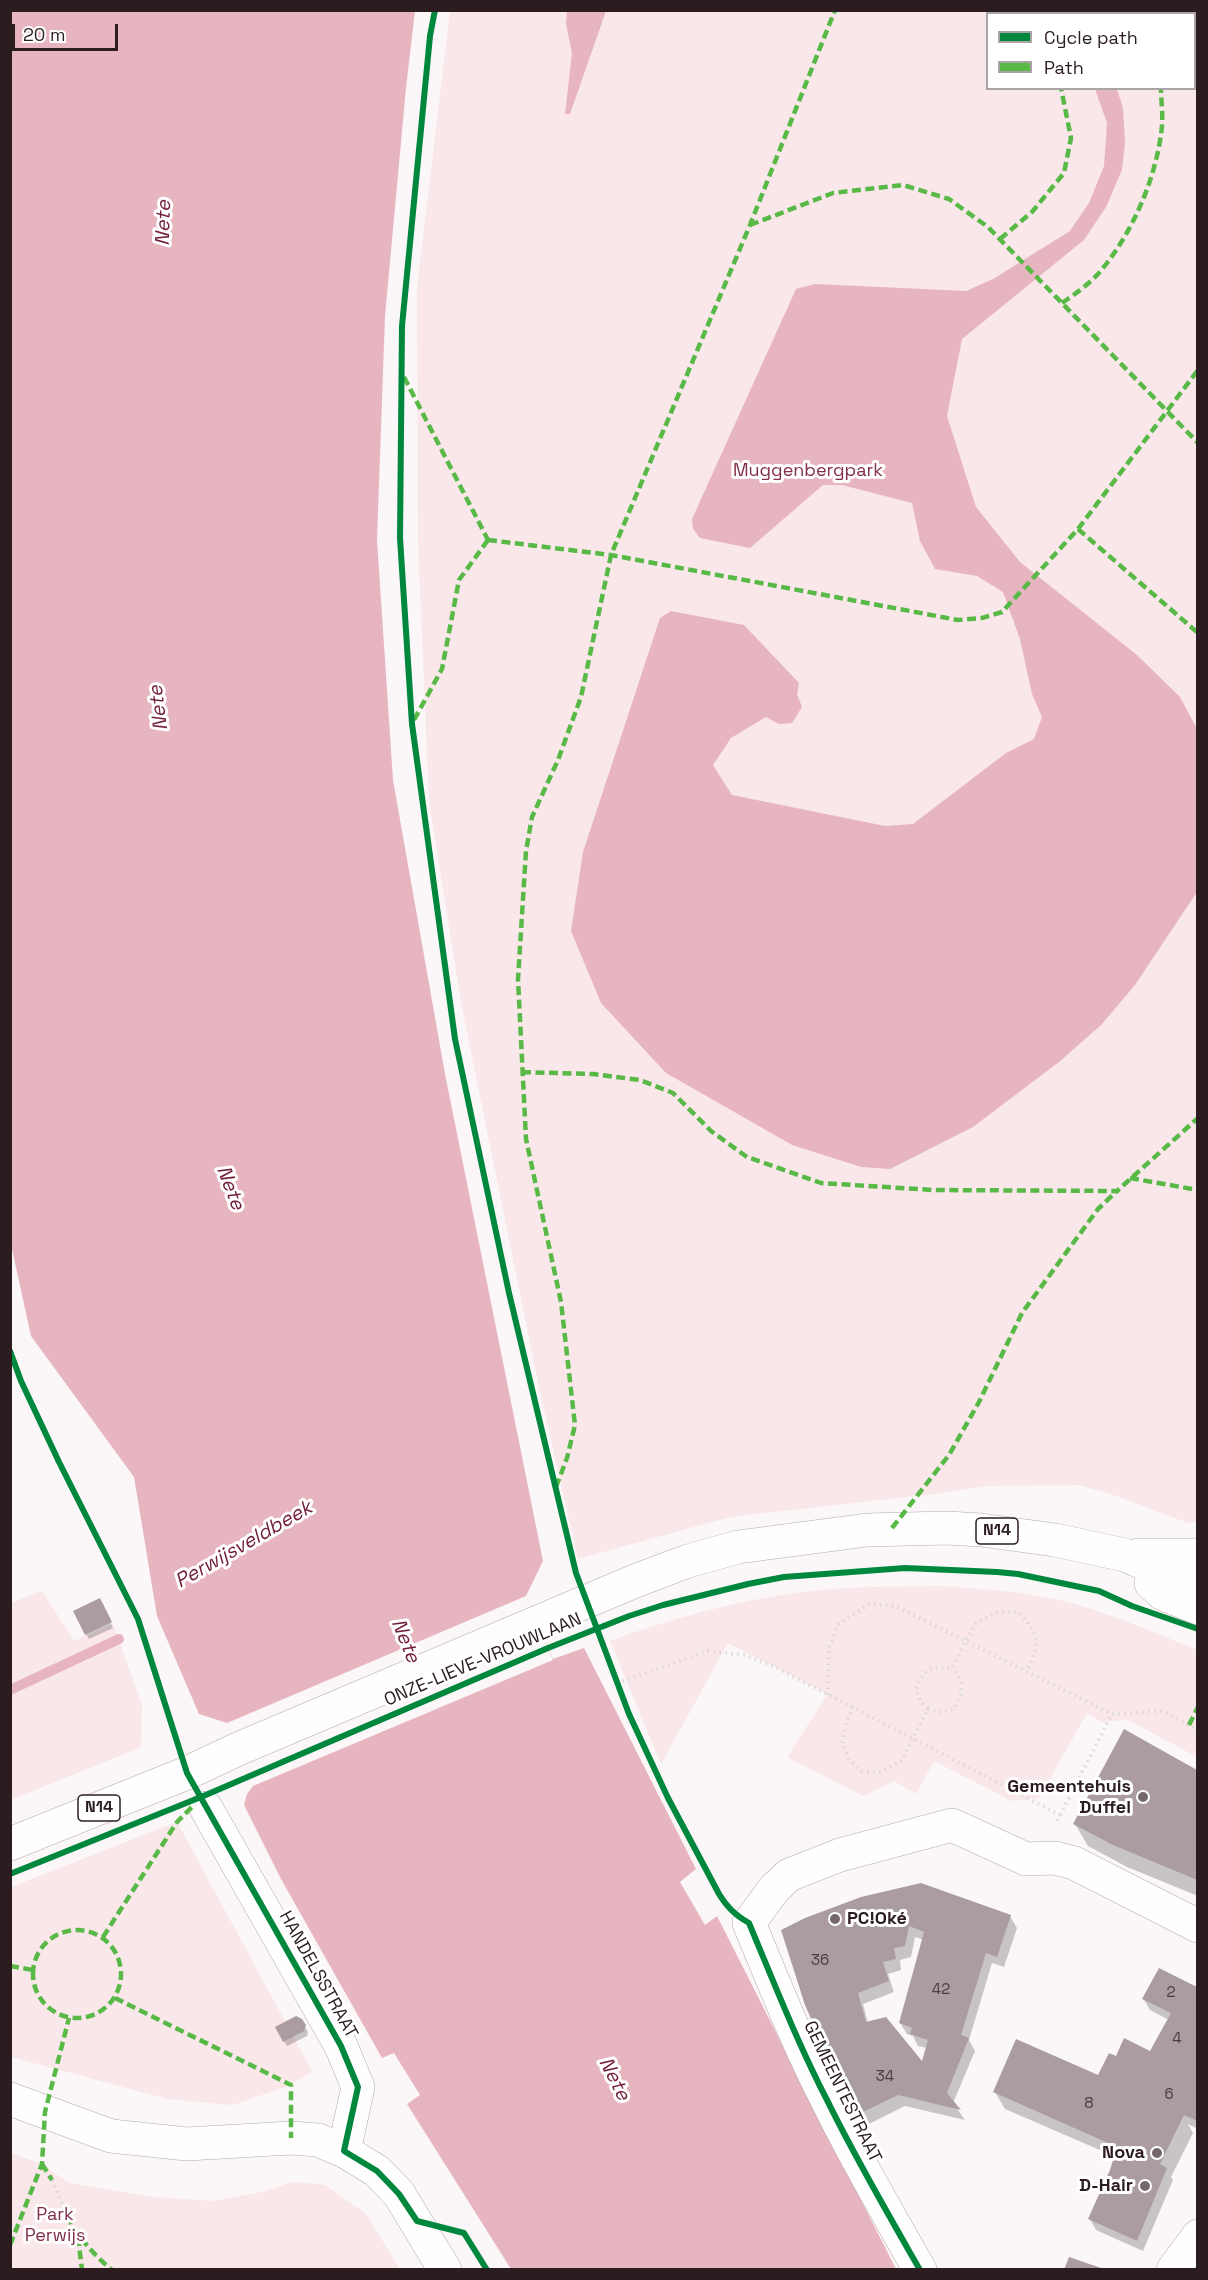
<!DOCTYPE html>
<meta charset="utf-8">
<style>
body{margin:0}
#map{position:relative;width:1208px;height:2280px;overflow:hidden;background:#fbf6f7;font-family:"Space Grotesk",sans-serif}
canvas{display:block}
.frame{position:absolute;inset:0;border:12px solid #2b1c20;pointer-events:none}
.legend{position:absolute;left:986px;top:12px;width:210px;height:78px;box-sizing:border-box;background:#fff;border:2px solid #aaa4a6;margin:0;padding:8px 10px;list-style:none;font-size:18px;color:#2b1c20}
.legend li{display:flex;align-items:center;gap:12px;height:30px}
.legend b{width:30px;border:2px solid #aaa4a6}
.scale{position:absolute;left:12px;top:24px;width:106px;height:27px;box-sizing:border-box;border:3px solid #2b1c20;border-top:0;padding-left:8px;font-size:18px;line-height:21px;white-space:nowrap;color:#2b1c20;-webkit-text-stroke:4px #fff;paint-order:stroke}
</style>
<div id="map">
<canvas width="1208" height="2280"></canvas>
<div class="frame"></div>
<ul class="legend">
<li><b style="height:8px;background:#00873e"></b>Cycle path</li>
<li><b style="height:8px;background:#58b947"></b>Path</li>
</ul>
<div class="scale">20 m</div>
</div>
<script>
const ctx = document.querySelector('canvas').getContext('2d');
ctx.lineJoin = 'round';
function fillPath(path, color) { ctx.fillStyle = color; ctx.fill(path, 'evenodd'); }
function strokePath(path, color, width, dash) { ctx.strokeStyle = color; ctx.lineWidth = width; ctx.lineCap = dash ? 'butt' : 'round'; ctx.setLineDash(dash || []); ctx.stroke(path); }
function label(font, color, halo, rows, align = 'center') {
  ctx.font = font + ' "Space Grotesk",sans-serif'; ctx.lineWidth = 6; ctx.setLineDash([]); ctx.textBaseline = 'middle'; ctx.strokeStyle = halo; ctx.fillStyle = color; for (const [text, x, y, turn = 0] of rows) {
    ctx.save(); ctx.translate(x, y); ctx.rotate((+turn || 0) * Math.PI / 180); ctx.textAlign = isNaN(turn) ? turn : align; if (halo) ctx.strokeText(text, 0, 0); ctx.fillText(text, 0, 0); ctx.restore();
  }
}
fillPath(new Path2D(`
 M450,11H1197V1522L1188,1523L1108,1493L1078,1485L986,1486L942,1493L730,1517L578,1559L539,1387L462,1008L429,801L418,541L417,288ZM988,14H1194V88H988Z
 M940,1586C980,1589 1020,1591 1059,1600C1106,1611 1153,1632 1197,1650V1757L1128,1720L1101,1722L1087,1713L1039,1798L1012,1801L934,1761L916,1794L894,1781L863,1796L787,1757L828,1694L728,1643L661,1764L610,1641C675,1617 743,1599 811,1591C854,1586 898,1587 940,1586Z
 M42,1591L74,1641L113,1624L142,1705L141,1747L11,1800V1603Z
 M177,1822L312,2071L291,2085L233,2105L168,2099L11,2057V1887Z
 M11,2153L42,2164L69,2183L153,2197L214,2201L262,2192L293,2182L325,2185L366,2214L400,2269H11Z`), '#fae7ea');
fillPath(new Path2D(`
 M10,11H415L406,88L385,316L377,540L393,780L445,1074L543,1561L526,1596L553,1659L584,1648L696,1869L680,1882L705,1925L717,1916L896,2269H511L407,2104L420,2095L394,2053L382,2058L281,1879L244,1805L247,1794L253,1786L227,1723L199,1714L157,1616L134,1477L31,1336L10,1240Z
 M567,11H606L570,114H565L572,53L566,24Z
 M1095,89H1117L1123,108L1125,142L1122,170L1106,207L1084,240L962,339L947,416L976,507L1020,562L1137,655L1180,697L1197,729V892L1135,985L1101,1025L1059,1062L973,1127L890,1169L861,1167L792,1145L666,1073L601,1003L571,931L583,852L660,618L671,611L744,625L799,683L797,694L802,707L792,723L779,724L766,717L731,738L713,765L732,795L885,826L913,824L1006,753L1034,739L1042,717L1032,694L1020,639L1003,592L977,576L935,569L920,541L912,503L842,485H823L750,548L700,538L693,529L692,519L796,289L815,284L966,291L993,279L1070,231L1089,203L1104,166L1107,123Z`), '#e7b5c0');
fillPath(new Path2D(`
 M526,1596L553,1660L253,1786L227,1723Z`), '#fbf6f7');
fillPath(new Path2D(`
 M103,1605L113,1628L89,1639L86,1634Z
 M1124,1731L1198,1771V1896L1127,1867L1088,1846L1075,1824Z
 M1010,1916L1017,1928L1004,1967L992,1963L969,2040L975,2051L953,2103L965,2120L905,2106L865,2126L845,2093L783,1931ZM915,1937L924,1940L900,2023L907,2034L913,2036L918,2046L927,2048L922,2064L868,2023L863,2004L894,1992L888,1974L901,1970L900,1960L911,1957Z
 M1160,1970L1198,1989V2129L1188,2124L1193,2133L1171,2177L1173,2180L1143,2251L1096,2230L1090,2219L1116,2157L1005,2109L995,2092L1102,2080L1116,2058L1151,2053L1169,2020L1150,2010L1143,1998Z
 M301,2020L308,2032L307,2036L287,2046L277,2028Z`), '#0003');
strokePath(new Path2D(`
 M10,1690L119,1639`), '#e7b5c0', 10);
fillPath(new Path2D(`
 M100,1598L112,1622L85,1635L73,1611Z
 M1124,1729L1197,1770V1880L1113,1845L1073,1824Z
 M921,1883L1011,1915L997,1957L986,1953L961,2035L969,2038L947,2093L961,2110L898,2095L857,2115L844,2094L805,2005L781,1930L805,1918L861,1897ZM909,1926L924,1932L899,2023L912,2028L910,2034L928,2040L922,2061L886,2017L866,2022L858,1993L889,1981L883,1962L896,1959L894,1948L905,1946Z
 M1159,1968L1197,1987V2121L1184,2115L1160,2164L1167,2168L1137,2241L1088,2219L1110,2170L1117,2147L993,2092L1016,2039L1098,2075L1109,2053L1116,2056L1124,2038L1150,2051L1171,2013L1142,1999Z
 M296,2016L302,2019L306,2025L304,2031L283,2042L275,2027Z
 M1069,2257L1104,2269V2270H1064Z`), '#aa9c9f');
const street = new Path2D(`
 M206,1808L341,2046L358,2087L344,2151
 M10,2099L111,2136L187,2144L291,2138L318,2140L344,2151L377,2171L399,2194L445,2270
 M920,2270C888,2214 856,2159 828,2102C798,2044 774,1983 749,1923L774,1889L789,1875L840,1855L952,1825L1026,1859L1055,1858L1074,1863L1198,1926
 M1173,2270L1198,2236`);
const primary = new Path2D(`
 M1138,1555H1198
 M1151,1583L1163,1594L1198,1608
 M10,1844L187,1773L238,1749L635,1581L688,1561L738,1547L867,1530L947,1528L981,1530L1055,1540L1125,1555L1170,1575L1198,1583`);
strokePath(street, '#b4aaac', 34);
strokePath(primary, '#b4aaac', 34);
strokePath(new Path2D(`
 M617,1683L708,1651L745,1655L777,1668L1060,1815L1055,1824
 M828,1695L829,1647L839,1624L869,1604L895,1606L1112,1714L1163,1711L1198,1730
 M853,1707L847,1721L842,1743L849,1759L862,1771L881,1772L901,1761L928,1709L920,1701L916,1689C925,1668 930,1666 952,1668L975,1624L994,1613L1019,1612C1041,1638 1040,1640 1027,1672
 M928,1709L941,1713L954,1709C963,1694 966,1682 952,1668
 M1060,1815L1112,1714
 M52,2180L67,2216`), '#dbd9d9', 4, [1.5, 4.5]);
strokePath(street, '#fefefe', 33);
strokePath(primary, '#fefefe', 33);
strokePath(new Path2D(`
 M1040,10V14
 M1142,10L1144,14
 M750,225L833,193L903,185L949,199L988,227L1198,443
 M1000,239L1032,212L1064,173L1071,138L1061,88
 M1062,303C1075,294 1088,285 1098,274C1132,235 1157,177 1162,126C1163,114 1161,101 1161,88
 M404,377L488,540
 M1078,529L1198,633
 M488,540L611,555L958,620L982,618L1002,612L1078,529L1198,370
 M414,720L442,669L459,580L488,540
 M522,1072L593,1074L640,1080L673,1093L711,1131L747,1157L821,1183L933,1190L1117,1191L1198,1118
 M1130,1178L1198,1190
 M556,1487L567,1458L575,1425L561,1302L526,1139L518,979L526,851L532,817L558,760L581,697L611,555L750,225L835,10
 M892,1528L949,1455L979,1402L1022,1313L1098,1209L1117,1191
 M1189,1725L1198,1707
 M33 1974a44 44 0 1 1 88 0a44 44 0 1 1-88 0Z
 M103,1937L177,1822L195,1804
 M10,1966L33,1970
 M115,1998L291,2085V2138
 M42,2164L52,2180
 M67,2216C79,2238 93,2254 112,2270
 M78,2237L82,2270
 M10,2245L42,2164L45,2112L69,2018`), '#58b947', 4.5, [9, 4.5]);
strokePath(new Path2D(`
 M435,10L430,36L402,326L400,538L412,724L455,1039L509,1293L576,1573L629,1714L668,1798L719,1894C727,1907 735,1915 749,1923C774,1983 798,2044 828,2102C856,2159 888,2214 920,2270
 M10,1351L21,1381L59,1462L138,1619L187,1773L341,2046L358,2087L344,2151L377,2171L399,2194L417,2221L464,2233L487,2270
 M10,1874L201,1797L548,1648L629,1616L663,1605L748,1584L784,1577L905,1568L997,1572L1018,1574L1099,1591L1132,1606L1198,1629`), '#00873e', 6);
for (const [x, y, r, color] of [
 [1143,1797,6,"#74686b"],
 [835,1919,6,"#74686b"],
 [1157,2153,6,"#74686b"],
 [1145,2186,6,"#74686b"]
]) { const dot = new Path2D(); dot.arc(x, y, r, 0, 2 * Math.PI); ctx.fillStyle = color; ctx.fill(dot); strokePath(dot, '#fff', 2); }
label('15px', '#4b3c40', null, [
 ["36",820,1961],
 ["42",941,1990],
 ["2",1171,1993],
 ["4",1177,2039],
 ["34",885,2077],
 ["6",1169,2095],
 ["8",1089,2104]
]);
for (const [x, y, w] of [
 [997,1531,42],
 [99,1808,42]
]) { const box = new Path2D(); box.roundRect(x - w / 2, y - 13, w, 26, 4.5); ctx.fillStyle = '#fff'; ctx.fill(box); strokePath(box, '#2b1c20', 1.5); }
label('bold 16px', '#2b1c20', null, [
 ["N14",997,1531],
 ["N14",99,1808]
]);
label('18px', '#802d47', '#fff', [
 ["Muggenbergpark",808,471],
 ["Park",55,2215],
 ["Perwijs",55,2236]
]);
label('18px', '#2b1c20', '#fff', [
 ["ONZE-LIEVE-VROUWLAAN",483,1660,-23],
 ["HANDELSSTRAAT",318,1975,61],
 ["GEMEENTESTRAAT",842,2092,64]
]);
label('bold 18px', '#2b1c20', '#fff', [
 ["Gemeentehuis",1131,1787],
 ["Duffel",1131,1808],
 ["PC!Oké",847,1919,"left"],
 ["Nova",1145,2153],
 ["D-Hair",1133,2186]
], 'right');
label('italic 20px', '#701e3a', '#fff', [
 ["Nete",164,223,-88],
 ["Nete",159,708,-97],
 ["Nete",230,1188,69],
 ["Perwijsveldbeek",244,1545,-30],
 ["Nete",405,1641,68],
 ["Nete",614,2079,63]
]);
</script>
